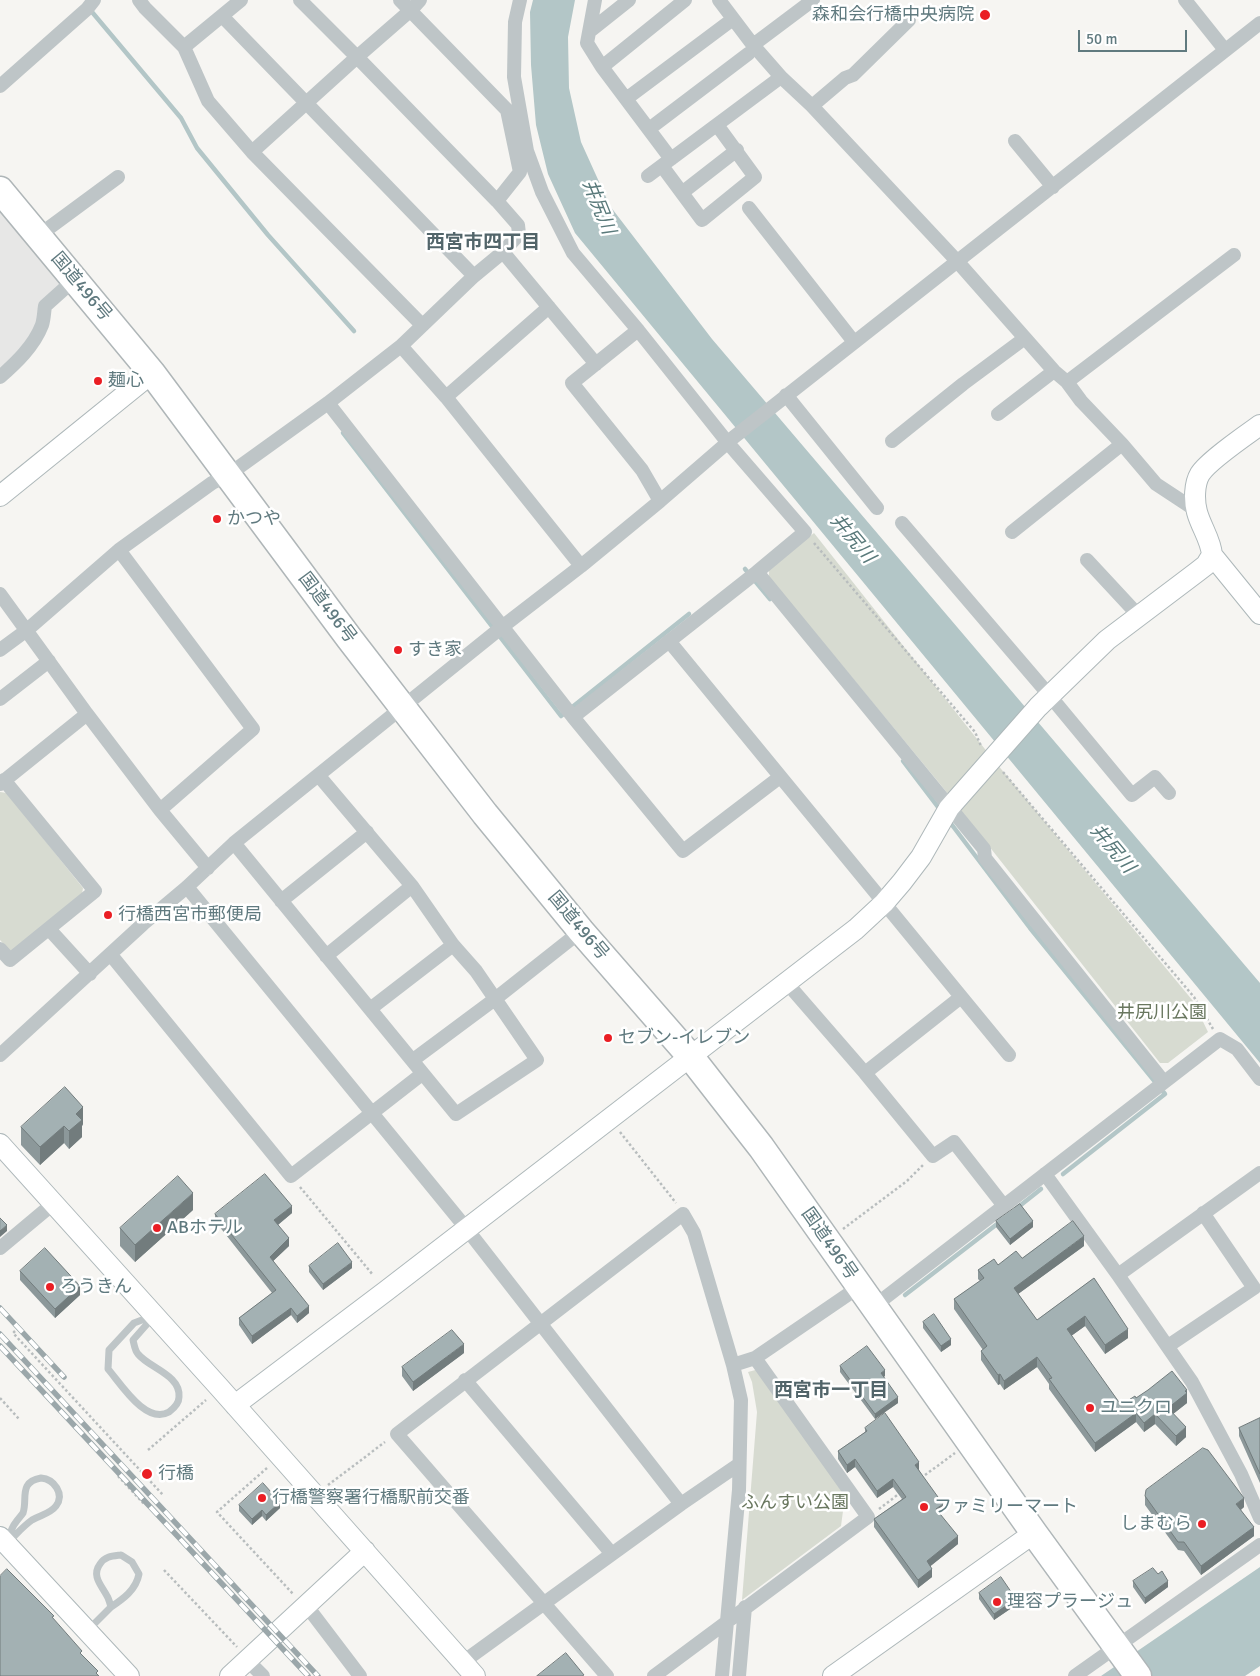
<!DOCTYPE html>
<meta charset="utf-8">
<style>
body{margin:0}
#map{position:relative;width:1260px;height:1676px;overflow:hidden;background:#f6f5f2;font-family:Signika,sans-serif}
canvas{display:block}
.scale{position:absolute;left:1078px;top:30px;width:109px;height:22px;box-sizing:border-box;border:2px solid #607a7f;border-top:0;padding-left:6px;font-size:15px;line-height:18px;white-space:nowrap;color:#607a7f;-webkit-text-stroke:4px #fff;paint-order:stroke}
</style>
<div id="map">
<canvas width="1260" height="1676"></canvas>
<div class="scale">50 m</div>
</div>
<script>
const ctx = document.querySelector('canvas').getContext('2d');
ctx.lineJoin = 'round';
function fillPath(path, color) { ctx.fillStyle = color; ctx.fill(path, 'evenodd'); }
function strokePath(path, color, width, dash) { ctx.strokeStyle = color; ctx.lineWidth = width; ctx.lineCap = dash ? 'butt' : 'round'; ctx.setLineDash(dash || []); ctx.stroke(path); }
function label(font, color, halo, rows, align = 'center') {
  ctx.font = font + ' Signika,"Noto Sans JP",sans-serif'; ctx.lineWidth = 5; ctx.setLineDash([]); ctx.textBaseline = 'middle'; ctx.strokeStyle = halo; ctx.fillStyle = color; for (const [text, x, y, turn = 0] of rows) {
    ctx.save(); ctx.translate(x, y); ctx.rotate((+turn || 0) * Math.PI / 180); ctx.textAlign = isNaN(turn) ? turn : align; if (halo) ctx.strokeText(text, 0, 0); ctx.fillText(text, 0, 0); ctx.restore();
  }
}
fillPath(new Path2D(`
 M0,190L74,280L45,305L42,324L0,377Z`), '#e7e7e6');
fillPath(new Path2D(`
 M814,533L992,758L1193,1001L1208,1032L1168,1063H1160L940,784L769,577V569Z
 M0,792L7,793L83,888L82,894L11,952L0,940Z
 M759,1369L845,1496L841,1526L742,1600L757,1412L752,1382L748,1372Z`), '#d7dbd1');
fillPath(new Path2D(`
 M533,0H575L568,37L569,88L581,142L610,206L712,339L1260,983V1063L575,233L548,174L536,125L531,65L530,12Z
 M1260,1567V1666L1245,1676H1101Z`), '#b3c6c7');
strokePath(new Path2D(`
 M92,12L181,118L197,148L268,235L354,331
 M343,433L561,716L689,614
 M745,569L770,599
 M903,761L941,811
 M949,821L1030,928L1165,1094L1063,1174
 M1017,1208L1041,1189
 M905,1295L1001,1221`), '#b3c6c7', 4.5);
const secondary = new Path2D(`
 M1260,425C1246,435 1208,461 1200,474C1194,484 1194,501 1197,512C1201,527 1211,540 1212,555L1260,614
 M0,496L152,373
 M0,1144L219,1387L475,1676
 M235,1405L386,1291L856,929L884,903L902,882L921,857L949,808L1038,707L1107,640L1197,572L1206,565L1212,555
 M0,1537L129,1676
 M230,1676L365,1551
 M833,1676L1034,1533`);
const highway = new Path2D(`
 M0,190L152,373L349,638L485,814L581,931L690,1056L761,1147L1034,1533L1138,1676`);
strokePath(secondary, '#aeb8ba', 22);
strokePath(highway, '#afb6b8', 29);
strokePath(new Path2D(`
 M814,543L975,732L981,746
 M1003,772L1194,997L1213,1029
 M620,1132L676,1203
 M300,1187L373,1275
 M843,1229L907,1181L923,1165
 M15,1331L13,1333L163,1495
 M0,1398L19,1419
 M148,1450L206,1400
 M267,1468L217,1512L294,1595
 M118,1476L145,1505
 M921,1478L955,1453
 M328,1485L385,1442
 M879,1509L900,1493
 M164,1570L237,1647`), '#b8bdbe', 2.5, [2.5, 2.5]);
strokePath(new Path2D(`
 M155,1315L133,1340C134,1344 135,1351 138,1354C149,1368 181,1375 179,1397C179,1403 173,1409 169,1412C146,1425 121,1384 108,1369L109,1350L134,1323Z
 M41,1478C54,1479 65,1494 56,1506C50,1514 40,1515 32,1520C22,1527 15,1536 6,1544C9,1537 11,1528 16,1522C18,1519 21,1516 23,1513C28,1499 18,1482 41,1478Z
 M121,1555L132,1562L139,1574C136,1590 123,1599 111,1607C110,1604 109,1599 107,1596C102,1586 91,1576 100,1564C105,1556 113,1556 121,1555Z
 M89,1629L111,1607`), '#bec5c7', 7);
strokePath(new Path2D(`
 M139,0L145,8L184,47L208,101L252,152L422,325
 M400,0L507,110L520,172L497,201
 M520,0L515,22L514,77L527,151L542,192L573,253L638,330L728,443L805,532L757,572L984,849L985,858L1164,1082
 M595,0L587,43L602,67L671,159
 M719,0L753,45L781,77L812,106L957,261L1054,371L1067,382L1081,401L1122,444L1156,484L1197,511
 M1185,0L1225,50
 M222,16L474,276
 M590,31L629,0
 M753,45L813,0
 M184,47L241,0
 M602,67L685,0
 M0,86L87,9L94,0
 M626,99L733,19
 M812,106L845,78L853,75L909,20
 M649,129L748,54
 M1015,141L1053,187
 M252,152L357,57L411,10L420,0
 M662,166L702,220L755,177L717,125
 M648,176L781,77
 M683,192L737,150
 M749,208L854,342
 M38,236L118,177
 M503,252L596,364
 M638,330L572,383L642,470L660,501
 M401,346L446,397L581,566
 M0,377C16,363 34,346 42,325C44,319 44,312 45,306L74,280
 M1067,382L1234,255
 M786,395L877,508
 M446,397L549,307
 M328,403L573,717L683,851L780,777
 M998,414L1054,371
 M892,441L963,384L1025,338
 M902,523L1050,696L1132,795L1155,777L1169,793
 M1012,532L1122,444
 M119,550L253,729L160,810
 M1087,560L1139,616
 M0,594L87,714L160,810L208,868
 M669,641L1009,1055
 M0,650L27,630L119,550L212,483L228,475L328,403L401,346L474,276L503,252L519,234L518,225L497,201L357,57L300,0
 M0,699L49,661
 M573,717L757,572
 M0,784L87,714
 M234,843L456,1114L537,1060L476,971L453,945L412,886L319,776
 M187,887L466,1228L681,1504
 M281,901L367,832
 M49,929L90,974
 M0,949L10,960L95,891L4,780
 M111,955L291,1176L422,1074
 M326,956L412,886
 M786,982L865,1073L933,1156L954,1142L1004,1206
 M370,1009L453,945
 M0,1055L143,924L187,887L234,843L502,627L581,566L660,501L734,437L1260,23
 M413,1060L495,999L581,931
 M865,1073L961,997
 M1045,1174L1118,1275L1192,1382L1241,1474L1260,1518
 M0,1248L54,1203
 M1118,1275L1260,1173
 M873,1307L1220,1039L1237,1049L1260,1079
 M1168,1346L1254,1288L1203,1213
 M465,1380L612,1554
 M306,1605L360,1676
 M247,1660L263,1676
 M463,1662L681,1504L738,1465
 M607,1676L397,1434L683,1214L694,1233L733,1365
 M654,1676L868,1517L755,1358
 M722,1676L739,1490L741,1400L733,1365L755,1358L859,1287
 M739,1676L745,1607
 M1075,1676L1260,1545`), '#bec5c7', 14);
strokePath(secondary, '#fff', 20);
strokePath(highway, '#fff', 26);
const rail = new Path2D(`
 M0,1308L64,1377
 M0,1334L318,1676
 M0,1346L308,1676`);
strokePath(rail, '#9ba7aa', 5.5);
strokePath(rail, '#fff', 4, [11]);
fillPath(new Path2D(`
 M83,1124L82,1126V1137L69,1149L64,1143L40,1165L21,1145V1127Z
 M193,1210L135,1262L120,1246V1228Z
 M292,1213L278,1225L289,1246L273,1261L309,1313L297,1323L291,1315L252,1344L239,1325V1318L272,1293L215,1221V1214Z
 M996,1221L1033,1227L1010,1245L996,1227Z
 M1084,1246L1018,1294L1037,1320L1094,1278L1128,1338L1105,1354L1085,1326L1071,1336L1121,1405L1136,1398L1187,1390V1403L1173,1414L1186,1437L1176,1446L1155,1424L1144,1432L1136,1422L1095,1452L1049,1389V1384L1037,1367L1004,1390L1000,1384L998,1385L981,1360V1351L983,1350L954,1309V1299L980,1281L978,1279V1270L1022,1258Z
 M309,1266L352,1268L323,1290L309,1272Z
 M20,1271L80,1295L55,1318L20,1280Z
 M923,1322L951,1345L941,1352L923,1328Z
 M464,1353L413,1391L402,1376V1367Z
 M840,1366L885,1376L883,1377L898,1403L875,1419L840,1372Z
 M1260,1418V1483L1239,1436V1428Z
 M865,1428L919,1470L943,1511L940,1514L958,1544L930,1566L932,1577L918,1588L874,1527V1519L902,1499L893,1487L877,1498L855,1467L847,1473L838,1459V1451L865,1432Z
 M1145,1496L1244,1507L1241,1510L1254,1536L1201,1575L1184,1551L1178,1550L1145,1505Z
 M239,1505L280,1508L266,1521L262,1516L252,1525L239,1511Z
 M1158,1574L1168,1587L1145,1604L1133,1587V1581Z
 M979,1593L1016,1605L994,1620L979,1599Z`), '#8c989a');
fillPath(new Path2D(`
 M83,1107V1124L82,1126V1137L69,1149V1131L76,1114Z
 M64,1126V1143L40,1165V1147Z
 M193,1193V1210L135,1262V1245Z
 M292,1206V1213L274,1228V1220Z
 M1033,1221V1227L1010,1245V1239Z
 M7,1225V1231L0,1237V1231Z
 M1084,1236V1246L1014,1297V1288Z
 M289,1238V1246L270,1264V1257Z
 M352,1262V1268L323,1290V1284Z
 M80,1286V1295L55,1318V1309Z
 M309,1306V1313L297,1323V1316Z
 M291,1308V1315L252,1344V1336Z
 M1085,1316V1326L1067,1339V1329Z
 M1128,1329V1338L1105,1354V1345Z
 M951,1339V1345L941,1352V1346Z
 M464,1344V1353L413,1391V1382Z
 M1037,1357V1367L1004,1390V1381Z
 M885,1370V1376L881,1379V1373Z
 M1000,1374V1384L998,1385V1375Z
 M1187,1390V1403L1168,1418V1408Z
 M898,1397V1403L875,1419V1414Z
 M1136,1413V1422L1095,1452V1443Z
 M1155,1414V1424L1144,1432V1423Z
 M1186,1427V1437L1176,1446V1436Z
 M855,1459V1467L847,1473V1465Z
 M919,1462V1470L915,1473V1465Z
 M893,1479V1487L877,1498V1491Z
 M1244,1498V1507L1236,1513V1504Z
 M280,1502V1508L266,1521V1515Z
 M943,1504V1511L936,1516V1509Z
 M262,1510V1516L252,1525V1519Z
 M1254,1527V1536L1201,1575V1566Z
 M958,1536V1544L927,1569V1561Z
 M932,1569V1577L918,1588V1580Z
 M1168,1581V1587L1145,1604V1598Z
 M1016,1599V1605L994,1620V1614Z`), '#727c7d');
const building = new Path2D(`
 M65,1087L83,1107L76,1114L82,1120L69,1131L64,1126L40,1147L21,1127Z
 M265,1174L292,1206L274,1220L289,1238L270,1257L309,1306L297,1316L291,1308L252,1336L239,1318L276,1290L215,1214Z
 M178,1176L193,1193L135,1245L120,1228Z
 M1020,1204L1033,1221L1010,1239L996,1221Z
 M0,1218L7,1225L0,1231Z
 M1073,1221L1084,1236L1014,1288L1037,1320L1094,1278L1128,1329L1105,1345L1085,1316L1067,1329L1121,1405L1135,1396L1136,1398L1148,1390L1172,1371L1187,1390L1185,1391L1187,1393L1168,1408L1186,1427L1176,1436L1155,1414L1144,1423L1136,1413L1095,1443L1049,1379L1052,1378L1037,1357L1004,1381L1000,1374L998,1375L981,1351L987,1346L954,1299L984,1278L978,1270L994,1259L998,1265L1016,1251L1022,1258Z
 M338,1243L352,1262L323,1284L309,1266Z
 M45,1248L80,1286L55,1309L20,1271Z
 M934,1314L951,1339L941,1346L923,1322Z
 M452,1330L464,1344L413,1382L402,1367Z
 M867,1346L885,1370L881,1373L898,1397L875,1414L840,1366Z
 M885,1413L919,1462L915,1465L943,1504L936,1509L958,1536L927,1561L932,1569L918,1580L874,1519L906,1497L893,1479L877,1491L855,1459L847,1465L838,1451L867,1431L865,1428Z
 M1260,1418V1474L1239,1428Z
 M1203,1448L1208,1450L1244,1498L1236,1504L1254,1527L1201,1566L1184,1542H1178L1145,1496L1146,1490Z
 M263,1483L280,1502L266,1515L262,1510L252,1519L239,1505Z
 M1153,1568L1158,1574L1162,1571L1168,1581L1145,1598L1133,1581Z
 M7,1569L54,1616L52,1617L82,1651L80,1653L98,1671L96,1673L99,1676H0V1576Z
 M1001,1577L1016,1599L994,1614L979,1593Z
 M566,1653L584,1675L582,1676H537Z`);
fillPath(building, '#a3b1b3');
strokePath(building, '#727c7d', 1);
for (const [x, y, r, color] of [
 [985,15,6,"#ea1e24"],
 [98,381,5,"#ea1e24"],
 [217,519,5,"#ea1e24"],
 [398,650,5,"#ea1e24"],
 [108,915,5,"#ea1e24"],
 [608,1038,5,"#ea1e24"],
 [157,1228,5,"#ea1e24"],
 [50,1287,5,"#ea1e24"],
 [1090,1408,5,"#ea1e24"],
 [147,1474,6,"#ea1e24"],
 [262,1498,5,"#ea1e24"],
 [924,1507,5,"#ea1e24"],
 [1202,1524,5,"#ea1e24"],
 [997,1602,5,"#ea1e24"]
]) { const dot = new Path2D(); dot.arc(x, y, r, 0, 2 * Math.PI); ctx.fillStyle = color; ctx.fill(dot); strokePath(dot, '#fff', 2); }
label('18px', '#607a7f', '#fff', [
 ["森和会行橋中央病院",974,15,"right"],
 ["麺心",108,381],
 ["かつや",227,519],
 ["すき家",408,650],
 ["行橋西宮市郵便局",118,915],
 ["セブン-イレブン",618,1038],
 ["ABホテル",167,1228],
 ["ろうきん",60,1287],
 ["ユニクロ",1100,1408],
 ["行橋",158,1474],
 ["行橋警察署行橋駅前交番",272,1498],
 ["ファミリーマート",934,1507],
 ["しまむら",1192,1524,"right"],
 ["理容プラージュ",1007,1602]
], 'left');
label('18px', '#607a7f', '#fff', [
 ["国道496号",81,287,50],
 ["国道496号",327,608,53],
 ["国道496号",578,926,50],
 ["国道496号",829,1244,55]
]);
label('18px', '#69775f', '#fff', [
 ["井尻川公園",1162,1013],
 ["ふんすい公園",795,1503]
]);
label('italic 19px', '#5a7a7b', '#fff', [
 ["井尻川",598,207,68],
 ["井尻川",852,539,50],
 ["井尻川",1112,849,50]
]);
label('bold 19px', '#52656a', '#fff', [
 ["西宮市四丁目",483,243],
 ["西宮市一丁目",831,1391]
]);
</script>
